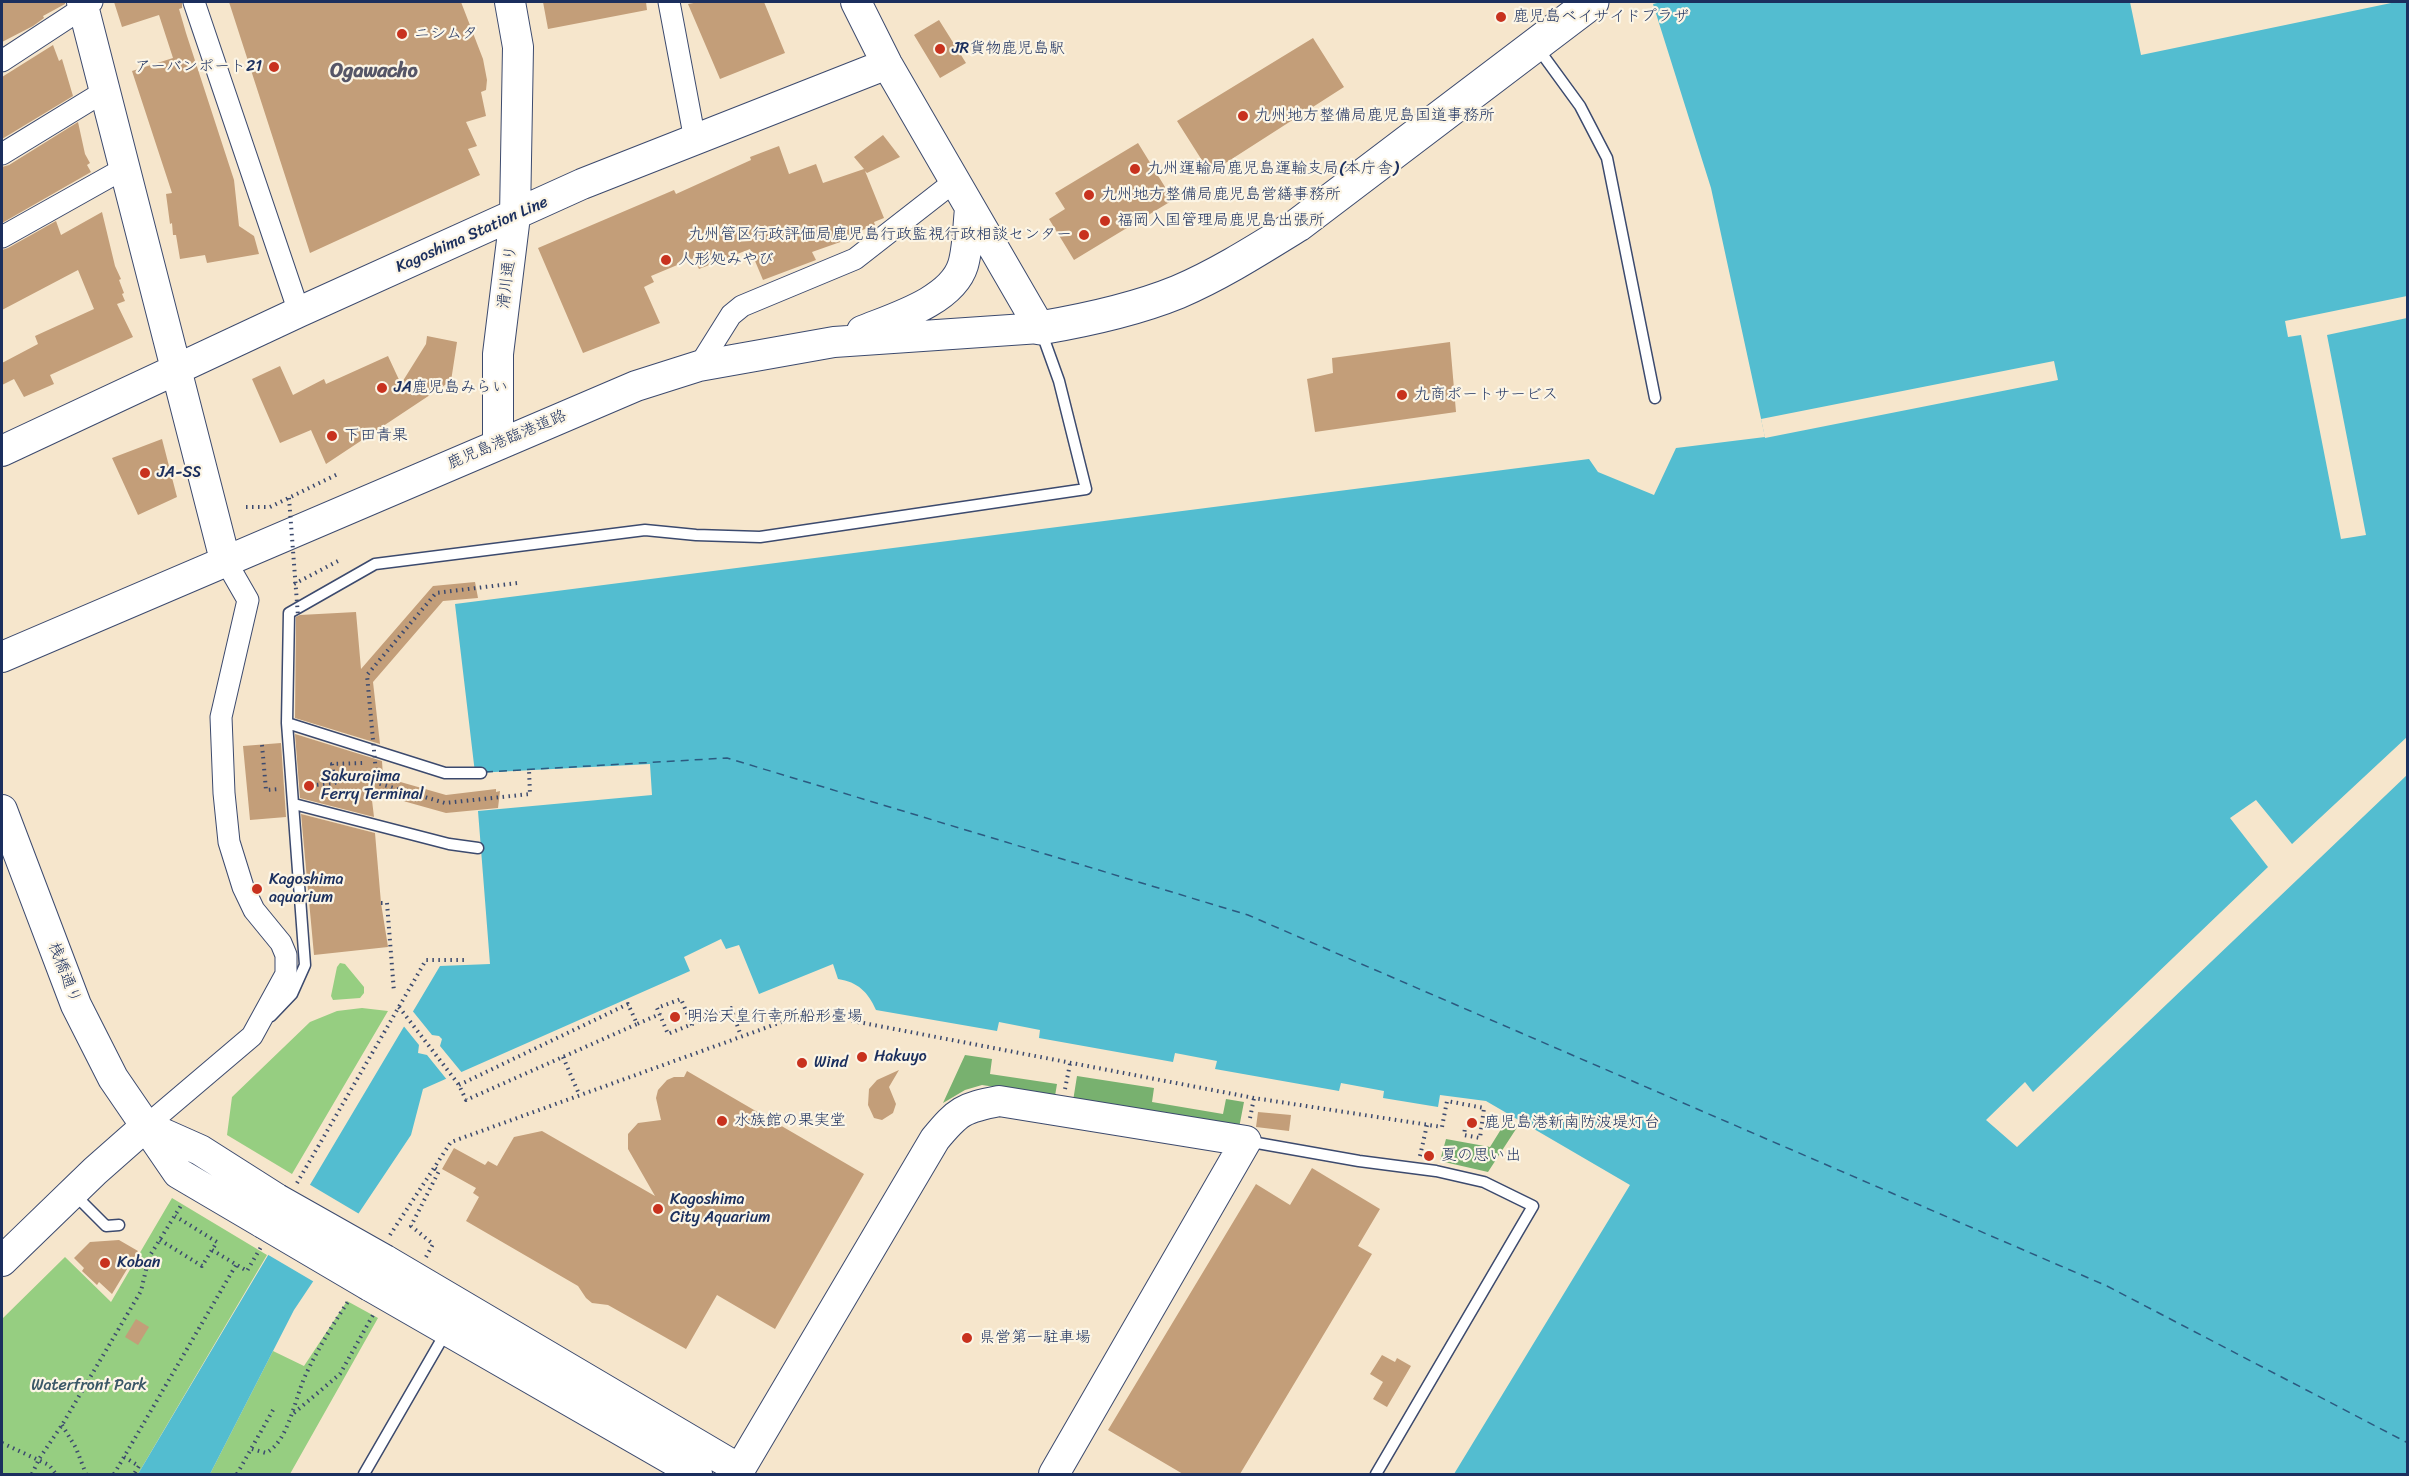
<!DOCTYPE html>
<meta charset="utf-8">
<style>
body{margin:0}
#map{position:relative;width:2409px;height:1476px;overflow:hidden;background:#f6e6cc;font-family:Sriracha,sans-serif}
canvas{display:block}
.frame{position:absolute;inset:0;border:3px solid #1b2f5e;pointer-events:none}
</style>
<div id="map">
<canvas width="2409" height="1476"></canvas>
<div class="frame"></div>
</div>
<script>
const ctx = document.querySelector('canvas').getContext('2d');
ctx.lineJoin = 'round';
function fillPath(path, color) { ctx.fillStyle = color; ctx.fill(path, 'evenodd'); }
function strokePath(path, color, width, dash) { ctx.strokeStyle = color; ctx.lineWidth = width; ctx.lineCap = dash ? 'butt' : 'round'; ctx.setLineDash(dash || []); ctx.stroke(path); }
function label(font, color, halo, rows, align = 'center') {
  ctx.font = font + ' Sriracha,"Klee One",sans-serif'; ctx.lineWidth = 4.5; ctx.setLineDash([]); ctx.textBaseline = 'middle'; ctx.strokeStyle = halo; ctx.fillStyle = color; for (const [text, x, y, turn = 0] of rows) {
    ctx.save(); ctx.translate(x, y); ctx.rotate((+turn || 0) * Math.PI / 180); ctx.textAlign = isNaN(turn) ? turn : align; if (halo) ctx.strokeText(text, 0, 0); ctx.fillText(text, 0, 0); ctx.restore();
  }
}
fillPath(new Path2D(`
 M340,963L345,964L364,987V993L360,998L333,1000L331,996L337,967Z
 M362,1008L388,1011L292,1174L227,1135L232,1097L310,1022L337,1011Z
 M172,1198L267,1255L138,1474H2V1319L65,1257L111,1302Z
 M347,1301L378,1318L290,1474H210L273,1351L304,1366Z`), '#96ce81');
fillPath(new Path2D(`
 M965,1055L992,1059L990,1074L1057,1084L1055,1096L982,1085L965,1090L943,1103Z
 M1077,1076L1154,1088L1152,1102L1223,1114L1226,1099L1244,1102L1239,1128L1073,1101Z
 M1508,1118L1518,1126L1488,1172L1440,1161L1446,1139L1490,1147Z`), '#78b16f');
fillPath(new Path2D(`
 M1661,2H2130L2141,55L2396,2H2407V1474H1454L1630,1185L1486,1101L1440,1095L1438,1107L1383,1098L1384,1091L1341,1083L1339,1091L1215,1069L1217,1061L1175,1053L1173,1062L1039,1038L1040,1030L999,1022L997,1031L876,1010C868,992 858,982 838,979L833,964L759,994L739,945L726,949L721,939L684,957L690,971L423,1089L411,1135L294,1310L210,1474H138L440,966L490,964L478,811L652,795L650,764L475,773L455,604L1589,459L1598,472L1654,495L1676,448L1765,437L1711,188L1653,4Z`), '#53bdd0');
fillPath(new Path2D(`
 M2407,296V318L2327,335L2366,535L2341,539L2301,335L2288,337L2285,321Z
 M2054,361L2058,380L1765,438L1761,419Z
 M2407,737V775L2017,1147L1986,1120L2025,1082L2033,1092L2268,867L2230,818L2256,800L2292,844Z
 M411,1009L432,1035L439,1036L442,1039L440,1046L463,1074L448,1081L427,1055L418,1053L419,1045L402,1024Z
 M307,1183L361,1215L316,1283L265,1253Z`), '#f6e6cc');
strokePath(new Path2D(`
 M485,772L727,758L1248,915L2107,1286L2408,1443`), '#2c5a80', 1.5, [8, 6]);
fillPath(new Path2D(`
 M2,2H65V4L43,16L44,18L33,26L2,42Z
 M114,2H182V8L179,9L186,33L234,180L239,226L254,236L259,254L207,263L205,255L180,259L176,235H173L172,223L170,224L166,194L172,193L132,71L173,58L159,15L122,27Z
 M229,2H461L483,59L487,80L486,90L481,92L486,116L466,122L477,146L468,149L480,175L310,253Z
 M543,2H646L647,10L548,29Z
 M699,2H764L785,53L720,79L688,4Z
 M939,20L966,63L940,78L914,35Z
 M1313,38L1344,87L1210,173L1177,121Z
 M53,45L59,61L62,59L73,96L2,139V77Z
 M78,122L85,154L90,163L87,165L91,172L2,223V167L9,165Z
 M883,135L900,157L867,173L865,171L884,218L874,222L875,225L845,237L846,240L812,252L816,260L763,280L750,249L699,269L694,258L651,276L654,282L644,287L660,323L583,353L538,248L674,190L676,194L751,160L750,157L779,146L789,174L816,164L823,183L864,169L854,157Z
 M1138,143L1173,200L1074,260L1049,219L1065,209L1055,193Z
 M102,212L115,266L121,279L119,280L124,293L122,294L125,301L117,304L133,337L50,375L54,384L24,397L14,379L2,385V363L38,344L35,336L94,309L78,270L2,310V250L8,248L56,221L61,235Z
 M427,336L457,342L451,381L326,464L311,430L280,443L252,379L280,366L293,395L324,379L326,384L388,356L401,384L426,344Z
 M1450,342L1456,412L1315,432L1307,379L1333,373L1332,358Z
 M162,439L177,497L138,515L112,458Z
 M475,582L478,598L443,601L373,682L380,744L295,718L296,617L300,615L356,612L361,669L433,586Z
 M295,734L382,761L383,777L446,795L496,789V792L500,791L498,808L446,813L371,792L374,817L300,798Z
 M281,743L286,817L250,820L243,746Z
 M301,814L375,833L381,903L388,947L314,955Z
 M899,1070L889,1087L896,1104L893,1113L882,1120L874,1118L868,1105L869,1089L877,1080Z
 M687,1071L864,1174L775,1329L717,1295L686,1349L608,1305L592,1303L586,1298L578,1286L466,1221L479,1197L473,1193L476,1188L442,1169L454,1148L485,1165L488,1161L497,1166L514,1137L542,1131L655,1196L628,1149V1134L638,1123L661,1120L656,1098L658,1090L667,1080L674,1077H684Z
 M1258,1112L1291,1115L1289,1131L1256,1127Z
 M1312,1168L1380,1209L1358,1246L1372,1254L1240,1474H1183L1108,1430L1256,1184L1290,1205Z
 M119,1240L138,1251L112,1294L99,1282L97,1285L82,1271L84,1268L74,1258L90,1242Z
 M136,1319L149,1327L138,1345L125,1337Z
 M1382,1355L1395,1362L1397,1358L1411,1366L1387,1407L1373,1399L1383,1382L1370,1374Z`), '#c39e79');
const lane = new Path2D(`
 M1537,47L1580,106L1607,158L1655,398
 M287,723L445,773H481
 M294,804L449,844L478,848
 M271,1016L292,994L305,965L287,723L289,613L375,564L645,530L696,535L760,537L1086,489L1059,381L1041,331
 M1246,1141L1359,1161L1436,1171L1484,1182L1533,1206L1376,1474
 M75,1195L106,1226L119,1225
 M364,1474L446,1332`);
const street = new Path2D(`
 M194,2L299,312
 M669,2L695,140
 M2,61L92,2
 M2,154L105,91
 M2,237L125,168
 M699,366L731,315L742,306L855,259L955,181
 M146,1126L252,1036L286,974V955L281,943L254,910L243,887L229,842L224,793L221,717L248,600L225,560`);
const secondary = new Path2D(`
 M82,2L225,560
 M862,331C894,318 952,301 963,265C968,248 968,227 970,209
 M498,444V354L515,216L518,47L510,2
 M2,451L299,312L582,184L887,64
 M2,657L636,386L699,366L834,342L1040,328L887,64L856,2
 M2,810L76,1005L113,1078L178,1173L263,1223
 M146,1126L200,1150L277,1199
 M385,1260L739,1469
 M2,1261L95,1171L146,1126
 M370,1286L697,1474
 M737,1474L935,1139C958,1111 963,1108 999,1101L1246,1141L1054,1474`);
const highway = new Path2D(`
 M1040,328C1087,320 1134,310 1178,292C1220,274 1259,249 1298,225L1592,2`);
strokePath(lane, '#3c4a6e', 13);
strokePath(street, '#3c4a6e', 23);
strokePath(secondary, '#3c4a6e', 32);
strokePath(highway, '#3c4a6e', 35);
strokePath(new Path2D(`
 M246,507H270L340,473
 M294,584L340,560
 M262,745L266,790L280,789
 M305,786L335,783L332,764L363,763
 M381,903H387L394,992
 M399,1007L459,1085L466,1100L637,1024
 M692,1025L681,999L657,1008L668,1034L731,1008L741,1036
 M563,1057L579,1094
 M459,1085L628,1004L637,1024L660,1014
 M1065,1089L1070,1064
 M1250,1118L1254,1098
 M1420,1156L1427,1125
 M297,1183L426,960H465
 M390,1235L451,1142L790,1019L832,1017L1254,1098L1442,1127L1447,1101L1484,1108L1480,1138L1464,1135L1465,1128
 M160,1240L202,1266L217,1242L175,1216
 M212,1250L247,1271L261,1247
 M426,1257L433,1244L411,1226L439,1171L433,1167
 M294,1413L340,1374L373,1315
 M62,1425L76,1448L86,1474
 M2,1443L49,1465L56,1474
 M252,1449L266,1453C290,1440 295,1395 307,1372C319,1347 334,1323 349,1300
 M124,1457L139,1466L134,1474
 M32,1474L39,1459L62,1425L141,1291L149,1257L182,1204
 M114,1474L236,1265
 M237,1474L273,1410`), '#3c4a6e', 4, [1.5, 4.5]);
strokePath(lane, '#fff', 10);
strokePath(street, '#fff', 21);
strokePath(secondary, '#fff', 30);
strokePath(highway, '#fff', 33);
const secondaryBridge = new Path2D(`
 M277,1199L385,1260
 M263,1223L370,1286`);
strokePath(secondaryBridge, '#3c4a6e', 32, []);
strokePath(new Path2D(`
 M289,498L298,616
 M517,583L436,593L367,675L377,783L445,803L530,794L529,770`), '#3c4a6e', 4, [1.5, 4.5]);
strokePath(secondaryBridge, '#fff', 30);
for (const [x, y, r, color] of [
 [1501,17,6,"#c8321e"],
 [402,34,6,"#c8321e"],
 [940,49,6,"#c8321e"],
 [274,67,6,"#c8321e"],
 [1243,116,6,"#c8321e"],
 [1135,169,6,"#c8321e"],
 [1089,195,6,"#c8321e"],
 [1105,221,6,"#c8321e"],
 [1084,235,6,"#c8321e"],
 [666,260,6,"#c8321e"],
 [382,388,6,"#c8321e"],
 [1402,395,6,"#c8321e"],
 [332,436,6,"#c8321e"],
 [145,473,6,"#c8321e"],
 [309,786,6,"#c8321e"],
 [257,889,6,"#c8321e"],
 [675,1017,6,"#c8321e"],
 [862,1057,6,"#c8321e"],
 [802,1063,6,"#c8321e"],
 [722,1121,6,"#c8321e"],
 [1472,1123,6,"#c8321e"],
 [1429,1156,6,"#c8321e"],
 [658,1209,6,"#c8321e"],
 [105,1263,6,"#c8321e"],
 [967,1338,6,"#c8321e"]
]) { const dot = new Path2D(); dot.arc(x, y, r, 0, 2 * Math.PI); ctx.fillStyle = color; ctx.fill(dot); strokePath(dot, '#fcf5e5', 2); }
label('16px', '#1b2f5e', '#fcf5e5', [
 ["鹿児島ベイサイドプラザ",1513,17],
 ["ニシムタ",414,34],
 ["JR貨物鹿児島駅",952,49],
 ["アーバンポート21",262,67,"right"],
 ["九州地方整備局鹿児島国道事務所",1255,116],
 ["九州運輸局鹿児島運輸支局(本庁舎)",1147,169],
 ["九州地方整備局鹿児島営繕事務所",1101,195],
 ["福岡入国管理局鹿児島出張所",1117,221],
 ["九州管区行政評価局鹿児島行政監視行政相談センター",1072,235,"right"],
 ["人形処みやび",678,260],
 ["JA鹿児島みらい",394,388],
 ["九商ポートサービス",1414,395],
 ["下田青果",344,436],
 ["JA-SS",157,473],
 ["Sakurajima",321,777],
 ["Ferry Terminal",321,795],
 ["Kagoshima",269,880],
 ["aquarium",269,898],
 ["明治天皇行幸所船形臺場",687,1017],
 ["Hakuyo",874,1057],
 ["Wind",814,1063],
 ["水族館の果実堂",734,1121],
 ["鹿児島港新南防波堤灯台",1484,1123],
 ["夏の思い出",1441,1156],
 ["Kagoshima",670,1200],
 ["City Aquarium",670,1218],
 ["Koban",117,1263],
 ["県営第一駐車場",979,1338]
], 'left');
label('16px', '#1b2f5e', '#fcf5e5', [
 ["Kagoshima Station Line",472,235,-24],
 ["滑川通り",508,277,-83],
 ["鹿児島港臨港道路",507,440,-23],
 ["桟橋通り",64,973,69]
]);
label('16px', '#3a5767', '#fcf5e5', [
 ["Waterfront Park",89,1386]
]);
label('bold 20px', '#565667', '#fcf5e5', [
 ["Ogawacho",374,72]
]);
</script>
